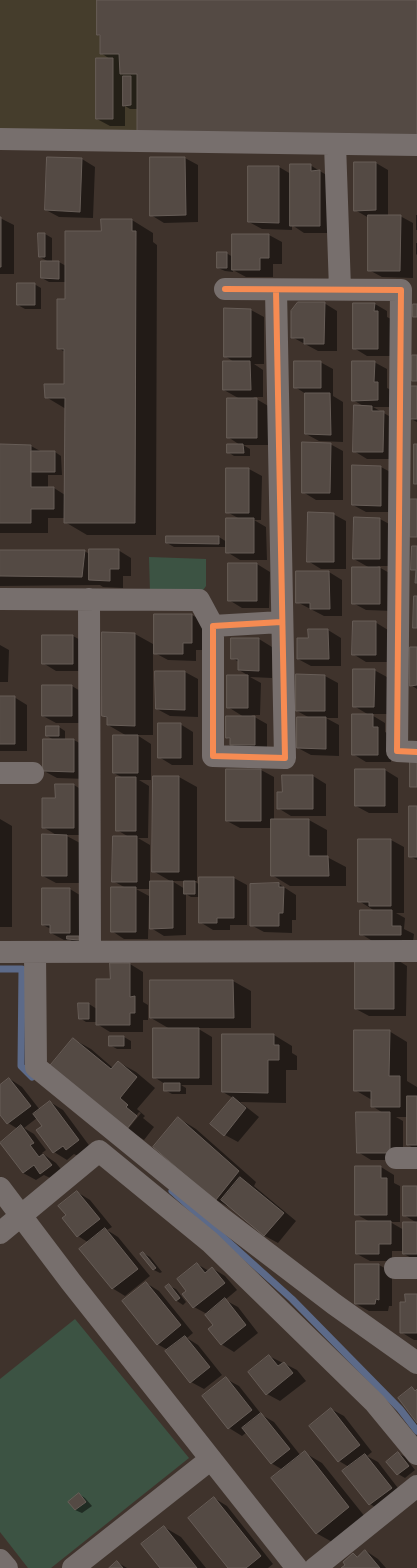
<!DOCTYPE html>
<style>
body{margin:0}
canvas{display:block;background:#3f332c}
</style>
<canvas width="417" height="1568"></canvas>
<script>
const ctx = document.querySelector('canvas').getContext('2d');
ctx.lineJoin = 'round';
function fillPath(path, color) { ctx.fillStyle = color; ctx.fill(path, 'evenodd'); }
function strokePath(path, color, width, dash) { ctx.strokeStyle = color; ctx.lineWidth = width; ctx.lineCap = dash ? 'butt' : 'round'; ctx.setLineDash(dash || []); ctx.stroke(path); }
fillPath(new Path2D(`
 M0,0H417V133H0Z`), '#453d2c');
fillPath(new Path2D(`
 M149,557L206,559V586L201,593L150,592Z
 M75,1319L189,1458L51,1568H28L0,1532V1379Z`), '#3c5343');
fillPath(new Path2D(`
 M98,0H417L138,109H130L125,106V126H110L97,119L110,59L101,53V37L98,35Z
 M185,158L198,165V222L164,223L151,215Z
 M82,159L95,167L93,218L59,217L46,210Z
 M376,163L388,170V216H400L413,223V278L382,277L369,270V218L355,210Z
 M310,165L333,179V233H304L292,225V230L262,229L249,222L279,167L291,174Z
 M416,215H417V230H416Z
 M0,218L14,225V274H0Z
 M132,220L153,233V242L157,245L156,535H87L65,522V518H48V533H0V445L31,446L42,452H55L61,456L62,475H48V488H54L65,495L66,409L46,397L65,385V352L58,348L66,300V282H49L42,278L49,262L40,257L39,234H45L52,238V262H59L66,266L102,232Z
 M269,235L282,242V264H273V277H246L233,270V272L225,271L218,268L226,253L233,257Z
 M416,243H417V255L416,254Z
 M34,284L41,288V309H25L18,305Z
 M324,303L337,311V351H318L292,337Z
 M375,304L387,311V317L391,319V356H367L354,348Z
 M225,309L251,310L264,317V364H254L263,370V397H253L270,407V445H243L250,449V456H234L228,452L240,445L228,437L240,399L224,390L234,362L225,356Z
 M320,362L333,369V396L343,402V442L319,441L306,434V394L295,387Z
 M374,362L387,369V388L391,390V407H373L396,420V459H367L354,451L365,407L353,400Z
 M417,387V422L411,419Z
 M330,444L343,451V500H316L303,492Z
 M381,467L394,474V512H366L353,505Z
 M249,469L262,476L261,520H254L266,527L267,560H240L227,552V547H174L167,543L219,537L227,542L240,519L227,512Z
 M333,514L346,521V569H321L308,561Z
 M380,519L393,526V566H377L393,575V611L366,610L353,603L370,568L354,559Z
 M118,550L131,558V576H123V588L103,587L100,585L0,586V551H84L90,554Z
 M257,564L270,572L269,608H242L229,600Z
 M297,572H329L342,580V616H324L297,602Z
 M192,615L205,622V650H196V661L168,660L155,653Z
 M375,622L388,630V662H366L353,654Z
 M328,630L341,638V666H311L298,659L310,639Z
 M103,633L135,634L153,644V735H137L151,744V780H139L149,786L148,838H138L150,845V882H172L153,871L154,777H179L197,787V881H194L200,885V878H234L247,885V925H230V930H213L200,922V897H191L186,894V935L164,936L151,928V889H136L149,896L148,939H124L112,931L126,888L113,881L129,837L117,830L123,778L114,773L127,736L108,725V719L103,716ZM172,881H185V889Z
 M43,636H73L86,643V671H56L43,663Z
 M232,639H259L272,647V678L250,677L261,683L260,715H251L267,724V752H244L231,744V740L227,738L244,717L228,707V676H249L239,670V662L232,658Z
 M0,645L9,650L8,682H0Z
 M417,648V689L411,685Z
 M374,670L387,677V714H370L385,723V732L391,735V762H366L353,754L369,715L354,706Z
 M185,672L198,679V717L170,716L157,709Z
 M325,676L338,683V718H326L339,725V756L311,755L298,748L310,718L297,711Z
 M72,686L85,694V723H56L43,716Z
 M0,697H14L27,705V751H0Z
 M180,724L193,732V765H172L159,757Z
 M59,727L65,731V740H74L87,747V779L57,778L44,771L54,740L47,736Z
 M261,770L274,777V820H309L327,830V857L346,867V886H290L272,875V828H240L227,821Z
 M385,770L398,778V813H369L356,806Z
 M283,776H313L326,784V816H291L278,808L283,793Z
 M56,785H74L87,793V835H65L80,843V883H56L43,876L58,836L43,827L56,799Z
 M417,807V860L410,856Z
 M0,819L12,826V927H0Z
 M391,840L404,847V913H396L405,918L404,929L414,934L413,942H374L361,934L375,911L359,901Z
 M279,884L296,895V920H292V933L264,932L251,925Z
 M70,889L83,897V939L75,943L70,940H64L51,933V929L43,925Z
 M394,958L407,966L406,1016H369L356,1009Z
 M130,964L143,972V1002L148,1005V1020H143V1032H110L97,1024V1022H86L80,1018L89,1004L97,1009Z
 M151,981H233L251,991V1028H197L212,1037V1085H181L186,1088V1094H172L165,1090V1084L154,1077L170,1029L151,1018Z
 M389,1031L407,1042V1081L417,1087V1150L408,1145V1117H396L403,1121V1160H371L358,1152L383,1113L372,1106V1100L355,1090Z
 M274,1035L292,1046V1053L297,1056V1070H286V1103L240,1102L259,1117L238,1142L225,1135L233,1098L223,1092Z
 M110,1037H124L131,1041V1049H117L110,1045Z
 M73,1039L91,1049L113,1068L118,1062L136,1072L155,1088L137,1109L145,1116L143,1118L154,1127L144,1140L126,1129ZM139,1112L141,1113L128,1129H126Z
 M10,1079L22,1087L40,1110L50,1102L63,1110L91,1148L80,1157L74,1154L67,1160L54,1152L37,1130L43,1126L37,1118L24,1128L34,1134L46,1150L42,1153L56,1163L64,1173L54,1180L44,1175L36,1180L23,1173L1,1142L18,1129L8,1123L0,1113V1087Z
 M178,1118L196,1129L256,1182L254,1186L296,1221L278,1243L265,1236L234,1210L216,1200Z
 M381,1167L394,1175V1183L400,1186V1222H390L404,1230L417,1223V1261L404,1254V1251H392V1261H370L357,1254L370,1222L356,1214Z
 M417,1187V1223L404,1215Z
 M77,1192L90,1200L112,1227L107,1230L118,1237L150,1276L125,1296L112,1288L89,1243L78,1236L63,1218L67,1215Z
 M143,1253L150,1257L162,1272L160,1273L154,1270L142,1254Z
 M197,1264L209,1271L212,1268L225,1276L237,1290L225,1300L238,1307L258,1333L234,1352L221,1344L215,1325L207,1314L194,1307Z
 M356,1265H379L392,1272V1306H389L388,1311H369L356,1304Z
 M146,1283L159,1291L193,1333L187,1338L198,1345L222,1375L204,1389L191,1382L168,1350L157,1344Z
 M169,1286L176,1289L186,1302L183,1305L177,1301L167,1288Z
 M417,1295V1340H414L401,1332L406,1303Z
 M269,1356L297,1370L306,1381L280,1401L267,1394Z
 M226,1379L239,1386L262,1415L274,1422L301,1456L305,1453L322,1463L366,1518L334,1543L316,1533L283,1470L271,1463L247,1432L242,1436L229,1428L203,1396Z
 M331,1409L344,1416L372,1452L367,1456L378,1462L404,1496L383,1512L370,1504L349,1467L339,1461Z
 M398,1453L405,1457L415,1470L405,1478L398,1474L388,1462Z
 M79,1494L85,1498L92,1506L82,1513L75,1510Z
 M214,1498L227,1506L273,1564L268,1568H230Z
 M164,1527L181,1537L206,1568H161Z
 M366,1551L378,1559L386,1568H343L353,1554L358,1557Z
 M117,1562L127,1568H110Z`), '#0007');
strokePath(new Path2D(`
 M0,969H22L21,1066L32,1077
 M172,1191L292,1299L400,1409L417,1431`), '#5c6a89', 7);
const building = new Path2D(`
 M97,0H417V137L137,136V74H120L119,54H100V35H97Z
 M96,58H113V119H96Z
 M123,76H131V105L123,106Z
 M47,157L82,158L80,212L45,210Z
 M150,157H185L186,215L150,216Z
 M354,162H376V210L354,211Z
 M290,164H311V171L320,170V226H290Z
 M248,166H279V223L248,222Z
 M368,215H401L400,271H368Z
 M0,217H1V267H0Z
 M101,219H132V231H136L135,523H64L65,398H45L44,384H64V349H57V299H65V231H101Z
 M38,233H45V257H39Z
 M232,234H269V258H260V270H232Z
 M217,252H227V268H217Z
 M41,261H59V279L41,278Z
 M17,283H35V305H17Z
 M298,302H325L324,344H304V338H291V311Z
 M353,303H375L374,311H378V349H353Z
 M413,304H417V317H413Z
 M224,308L251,309V357H224Z
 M412,355H417V381H412Z
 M223,361H250L251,390H223Z
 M294,361H321V388H294Z
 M352,361H375L374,382H378V400L352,401Z
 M410,386H417V419H410Z
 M305,393H330L331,435L305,434Z
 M227,398H257V438H227Z
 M354,405L372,406V411H384L383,452H353Z
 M302,442L331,443L330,493H302Z
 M0,444L31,445V487H54V509H31V523H0Z
 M227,444H243L244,453H227Z
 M414,444H417V484H414Z
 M31,451H55V472H31Z
 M352,465L381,466V506L352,505Z
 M226,468H249V513H226Z
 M410,499H417V537H410Z
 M308,512L334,513V562H307Z
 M354,517L380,518V559H353Z
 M226,518H254V553H226Z
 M166,536H219V544L166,543Z
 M412,546H417V583H415L416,570H411Z
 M89,549H119V569H110V581L89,580Z
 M0,550H85L82,577L0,576Z
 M228,563H257V601H228Z
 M352,567H380V604H352Z
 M296,571H329L330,609H310V603H296Z
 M414,596H417V628H413Z
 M154,614H192V643H183V654H154Z
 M353,621H376V655H352Z
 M308,629H328L329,659H297V638H308Z
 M102,632L135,633V726L107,725V717L102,716Z
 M42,635H73V664H42Z
 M231,638H259V671L238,670V659H231Z
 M410,647H417V685L410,686Z
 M353,669H375L374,707H353Z
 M155,671H185V710L156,709Z
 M296,674L325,675V711H296Z
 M227,675H248V708H227Z
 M42,685H72V716H42Z
 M0,696H15V744H0Z
 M352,714H373V727H378V755H352Z
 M226,716H255V745H230V738H226Z
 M297,717H326V749L297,748Z
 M158,723H181V758H158Z
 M46,726H59V736H46Z
 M113,735H138V773H113Z
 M43,739H74V772L43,771Z
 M410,761H417V787H410Z
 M226,769H261V821H226Z
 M355,769H385V806H355Z
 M282,775H313V809H277V792H282Z
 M153,776H179V872H152Z
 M116,777H136V831H116Z
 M55,784H74V828H42V798H55Z
 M409,806H417V857H409Z
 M271,819H309V856H328L329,876H271Z
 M42,834L67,835V876H42Z
 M113,836H137V882H112Z
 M358,839H391V906H369V902H358Z
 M199,877H234V918H217V923H199Z
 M150,881H173V928L150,929Z
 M184,881H195V894H184Z
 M279,883V887H284L283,913H279V926H250V884Z
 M111,887H136V932H111Z
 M42,888H70V933H50V925H42Z
 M360,910H392V926H401V935H360Z
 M67,936H79V940L67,939Z
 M355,957H394V1009H355Z
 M110,963H130V997L135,996V1013H130V1025H96V979H110Z
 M150,980H233L234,1018H150Z
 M78,1003H89V1019H79Z
 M153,1028H199V1078H153Z
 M354,1030H390L389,1076H400V1107H371V1091H354Z
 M222,1034H274V1045H279V1060H268V1093L222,1092Z
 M109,1036H124V1046H109Z
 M73,1038L111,1069L118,1061L137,1077L120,1098L128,1105L126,1107L137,1116L126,1130L49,1067Z
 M9,1078L31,1106L7,1124L0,1115V1085Z
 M164,1083H180V1091H164Z
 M407,1096H417V1145H407Z
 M233,1097L246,1108L224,1136L210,1124Z
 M50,1101L79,1140L66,1150L63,1146L53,1153L36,1130L42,1126L33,1114Z
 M356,1112H390V1153H357Z
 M178,1117L239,1171L215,1201L153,1147Z
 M21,1125L34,1143L30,1145L39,1157L43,1154L52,1165L40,1174L34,1165L23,1173L0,1143Z
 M355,1166H381V1178H387V1215H355Z
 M240,1177L284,1213L264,1236L221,1200Z
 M403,1186H417V1216H403Z
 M77,1191L100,1219L77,1237L62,1218L66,1215L58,1206Z
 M356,1221H391V1244H379V1254H356Z
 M403,1222H417V1254H403Z
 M105,1228L138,1269L112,1289L79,1249Z
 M143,1252L156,1268L153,1270L140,1254Z
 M197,1263L205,1273L212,1267L225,1283L193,1308L182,1294L186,1291L177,1279Z
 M355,1264H379V1300L376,1299L375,1304H355Z
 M146,1282L181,1325L157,1345L122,1301Z
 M169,1284L180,1298L176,1301L165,1287Z
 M405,1294H417V1333H400V1302H405Z
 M225,1298L246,1325L221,1345L208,1329L213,1325L205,1315Z
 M185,1336L210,1367L190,1383L165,1351Z
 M269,1355L278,1366L284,1362L293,1373L266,1395L248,1372Z
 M226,1377L252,1410L228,1429L202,1396Z
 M412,1387L415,1391L417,1389V1423L398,1398Z
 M331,1408L360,1445L338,1462L309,1426Z
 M261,1413L290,1449L271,1464L242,1428Z
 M305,1451L349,1507L316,1534L271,1478Z
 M398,1452L409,1466L397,1475L386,1462Z
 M365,1454L392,1488L369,1505L342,1471Z
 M79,1493L86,1502L75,1510L68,1502Z
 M214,1497L261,1556L246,1568H228L188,1518Z
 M164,1526L197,1568H160L141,1544Z
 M365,1550L380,1568H341L345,1565L343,1562L353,1553L357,1557Z
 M117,1561L123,1568H109Z`);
fillPath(building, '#544a44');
strokePath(building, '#675d57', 1);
strokePath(new Path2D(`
 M0,139L417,145
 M335,144L340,289
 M225,289L401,290L397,751L417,752
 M276,290L285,758L213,756V626L281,622
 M0,599L199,600L213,626
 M89,599L90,952
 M0,773H33
 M0,952L417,951
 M35,952L36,1067L220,1217L334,1304L417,1363
 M396,1158H417
 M0,1188L71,1282L297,1568
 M0,1233L99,1151L210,1242L375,1403L417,1454
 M395,1268H417
 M0,1560L7,1568
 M73,1568L211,1459
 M315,1568L417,1486`), '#776f6d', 22);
strokePath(new Path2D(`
 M225,289L401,290L397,751L417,752
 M276,290L285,758L213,756V626L281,622`), '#f68b52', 6);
</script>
